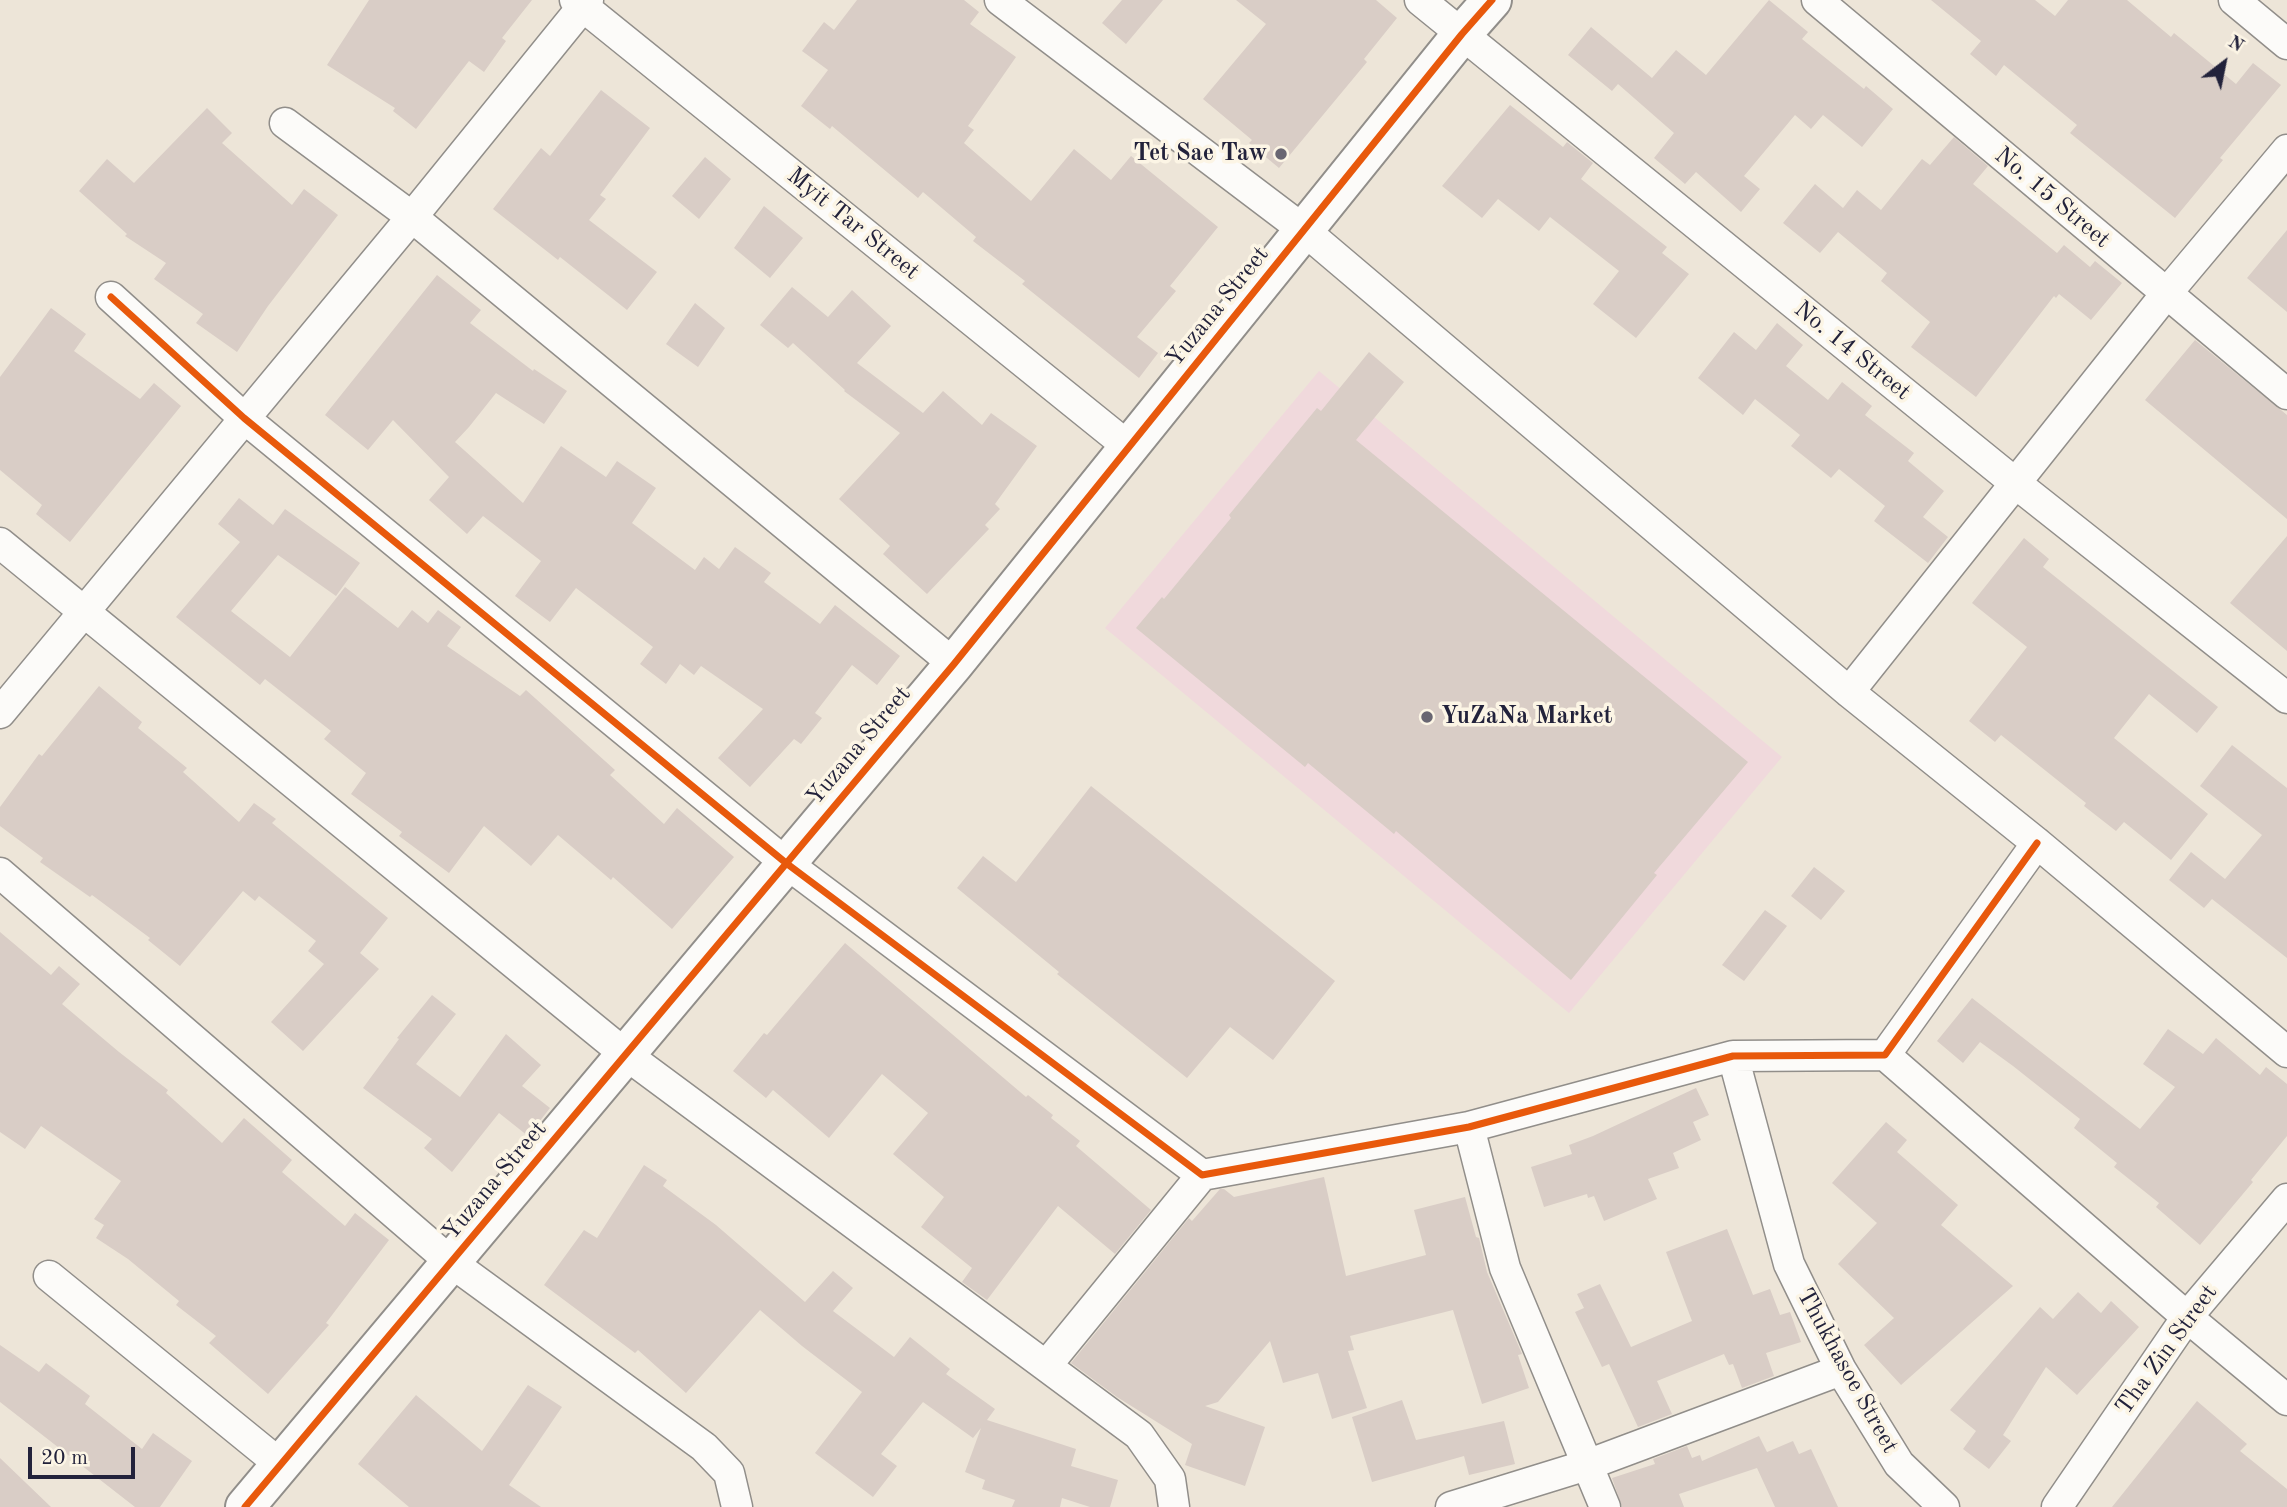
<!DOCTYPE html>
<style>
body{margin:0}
#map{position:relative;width:2287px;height:1507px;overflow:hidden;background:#ede5d8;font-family:"Old Standard TT",serif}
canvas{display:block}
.north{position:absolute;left:2189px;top:28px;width:70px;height:70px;-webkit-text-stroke:5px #fcf5e5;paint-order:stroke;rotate:32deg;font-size:19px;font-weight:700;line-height:28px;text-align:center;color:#22223b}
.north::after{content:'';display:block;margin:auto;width:24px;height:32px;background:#22223b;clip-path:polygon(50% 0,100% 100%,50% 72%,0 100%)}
.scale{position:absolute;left:28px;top:1447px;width:107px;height:32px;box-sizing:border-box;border:4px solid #22223b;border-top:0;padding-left:9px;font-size:21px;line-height:24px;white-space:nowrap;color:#22223b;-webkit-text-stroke:5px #fcf5e5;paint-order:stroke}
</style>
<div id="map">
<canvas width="2287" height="1507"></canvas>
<div class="north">N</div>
<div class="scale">20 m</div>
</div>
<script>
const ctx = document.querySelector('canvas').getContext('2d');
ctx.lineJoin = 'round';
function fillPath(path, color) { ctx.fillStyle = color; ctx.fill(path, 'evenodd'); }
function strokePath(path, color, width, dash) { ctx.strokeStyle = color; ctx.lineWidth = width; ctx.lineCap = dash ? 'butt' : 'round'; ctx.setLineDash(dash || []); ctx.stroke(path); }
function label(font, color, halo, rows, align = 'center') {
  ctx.font = font + ' "Old Standard TT",serif'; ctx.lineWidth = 7; ctx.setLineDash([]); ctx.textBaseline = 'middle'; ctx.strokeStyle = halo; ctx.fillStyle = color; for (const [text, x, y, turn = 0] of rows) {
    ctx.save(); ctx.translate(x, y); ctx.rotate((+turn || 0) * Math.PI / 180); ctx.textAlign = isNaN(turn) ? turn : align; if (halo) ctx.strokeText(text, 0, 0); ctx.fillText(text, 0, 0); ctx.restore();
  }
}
fillPath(new Path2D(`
 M1319,371L1782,757L1569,1013L1105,628Z`), '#f0d9dc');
fillPath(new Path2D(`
 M369,0H532L502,38L506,41L484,72L469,61L416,129L393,111L395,108L327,65Z
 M857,0H964L979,12L970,24L1016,57L968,126L974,130L964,143L1031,201L1074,149L1111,180L1131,156L1218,227L1170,286L1176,291L1137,337L1158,353L1139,378L1022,284L1025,281L973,241L976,237L923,192L918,198L832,126L830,129L801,106L828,70L802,51L824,22L834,30Z
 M1122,0H1163L1126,44L1102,23Z
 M1236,0H1376L1397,18L1364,59L1367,62L1279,168L1249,143L1252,140L1203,99L1266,24Z
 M1769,0L1808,32L1802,39L1864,89L1866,86L1893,109L1862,147L1823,115L1811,129L1795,115L1744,176L1760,189L1741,212L1696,172L1685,184L1654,158L1674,133L1618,84L1612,91L1568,55L1591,27L1652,78L1676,50L1706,75Z
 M1931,0H2035L2055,16L2068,0H2127L2171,37L2174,33L2236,84L2253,63L2281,85L2220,158L2223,160L2175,218L2070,133L2077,125L2004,65L1996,76L1970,54L1981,41Z
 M601,90L650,128L600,195L606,199L589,220L657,272L627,310L560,257L558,260L493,209L541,148L550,156Z
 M1510,105L1563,147L1567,142L1593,163L1581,179L1667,247L1662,253L1689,274L1636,338L1593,304L1619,271L1550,217L1539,231L1498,199L1482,218L1442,186Z
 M207,108L232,133L222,143L292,205L304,189L338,215L268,306L237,352L196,323L203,314L154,279L166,263L125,236L127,234L79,191L107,159L134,183Z
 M1954,137L1988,166L1973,184L2057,253L2064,245L2090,267L2095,261L2122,283L2091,320L2059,294L2056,298L2054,296L1976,397L1911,347L1930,322L1881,281L1887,273L1838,232L1820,253L1783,223L1815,184L1843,208L1857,190L1881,210L1922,159L1930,165Z
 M705,157L731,179L699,219L672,196Z
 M764,206L803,238L770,278L734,248Z
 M2287,230V312L2247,278Z
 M437,275L481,310L470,323L533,371L534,369L567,391L544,424L496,393L469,427L455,442L523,503L561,446L606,477L617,461L656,488L632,523L695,570L704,557L719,569L735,547L771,573L764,582L820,624L835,605L900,656L877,685L852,665L815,713L822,718L801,744L794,739L750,787L718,758L763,709L701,666L694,675L680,664L666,684L640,664L653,647L576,588L550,622L515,596L541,561L483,516L467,534L429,500L449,477L393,420L368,450L325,415Z
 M792,287L828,317L852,290L891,326L857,363L923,413L943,391L982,425L991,413L1037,446L995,504L1000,509L985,525L989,529L927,594L883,554L890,546L839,499L900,433L844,391L845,390L793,343L788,348L760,325Z
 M695,303L725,328L698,367L666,344Z
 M51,308L86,334L74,351L140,399L154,383L181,406L70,542L36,514L42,505L0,470V377Z
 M1777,323L1803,345L1786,366L1828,400L1842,382L1872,406L1865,415L1914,453L1908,461L1944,491L1923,517L1948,537L1928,563L1874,521L1885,506L1839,469L1831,478L1791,446L1800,435L1755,399L1743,415L1698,378L1734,332L1756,350Z
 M2195,340L2287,415V519L2145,400Z
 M1369,352L1404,382L1356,440L1748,762L1654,873L1657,875L1571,980L1396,831L1394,834L1308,763L1305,767L1136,628L1162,597L1164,599L1231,518L1229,515L1317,408L1321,411Z
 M239,498L273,525L285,509L360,563L336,596L278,555L231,611L290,657L345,587L398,628L412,610L428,623L438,610L461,627L447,646L520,696L526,690L615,770L610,775L664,824L677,808L734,857L672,929L613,877L611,880L558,835L531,866L484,826L449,873L399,836L402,832L351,794L366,773L324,739L331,731L265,679L260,685L176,617L240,542L218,524Z
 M2287,536V651L2230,603Z
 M2024,538L2049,559L2043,567L2218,707L2197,733L2149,694L2114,738L2208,814L2171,860L2124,822L2116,831L2084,806L2086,803L2001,735L1995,742L1969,721L2027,647L1972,603Z
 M99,686L142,722L138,728L187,768L183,772L239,822L254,803L276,819L272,823L388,918L360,953L379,969L303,1051L271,1022L324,964L308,951L316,941L259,896L255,901L243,891L180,966L148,940L150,938L92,895L90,897L40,862L43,858L0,826V807L39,754L42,756Z
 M2232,745L2287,788V958L2212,899L2204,908L2169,880L2191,852L2225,879L2262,835L2200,786Z
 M1091,786L1335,981L1273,1060L1230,1027L1187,1078L1057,974L1059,972L957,888L983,856L1016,882Z
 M1814,867L1845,891L1821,920L1791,896Z
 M1765,910L1787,926L1744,981L1722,965Z
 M0,932L51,975L59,966L80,984L62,1004L119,1052L168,1090L166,1093L222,1143L244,1118L292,1160L282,1172L345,1226L355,1213L389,1240L326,1323L329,1325L268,1394L209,1343L216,1336L176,1305L179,1301L128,1259L96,1238L104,1225L94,1219L121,1181L41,1126L25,1149L0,1132Z
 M845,943L1026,1097L1028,1095L1053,1115L1051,1118L1080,1141L1076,1146L1151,1210L1115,1254L1058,1206L987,1300L962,1282L972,1268L921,1227L944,1197L893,1154L928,1113L882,1074L829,1138L773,1090L766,1098L733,1071L764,1033L767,1035Z
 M432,995L456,1014L416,1064L460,1097L506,1034L541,1065L522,1086L550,1108L528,1136L499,1113L452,1172L424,1148L432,1139L363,1088L399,1039L397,1038Z
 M1972,998L2140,1129L2175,1087L2143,1064L2168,1029L2203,1054L2216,1038L2260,1075L2266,1067L2287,1084V1136L2251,1180L2253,1182L2200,1245L2156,1207L2159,1203L2114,1167L2117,1163L2074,1128L2080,1119L2013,1066L1980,1042L1963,1063L1937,1041Z
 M1696,1088L1709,1115L1693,1122L1701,1140L1673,1153L1679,1168L1648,1179L1657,1199L1604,1221L1594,1196L1588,1198L1587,1194L1544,1207L1531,1167L1572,1154L1569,1145L1593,1136Z
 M1886,1122L1907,1140L1897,1152L1958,1205L1941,1225L2013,1286L1901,1385L1864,1345L1894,1318L1838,1264L1877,1223L1832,1183Z
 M644,1165L667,1180L663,1186L716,1225L805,1302L833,1271L853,1288L833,1311L894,1357L910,1337L950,1369L946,1374L995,1409L987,1420L1076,1449L1071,1466L1118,1480L1110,1507H1090L1062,1498L1060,1507H1012L1015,1500L982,1489L985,1480L965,1472L981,1428L973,1438L923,1402L881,1454L897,1466L873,1497L815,1453L862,1392L802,1346L760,1310L686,1393L638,1350L635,1353L544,1285L584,1230L597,1238Z
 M1324,1177L1346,1276L1426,1255L1414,1210L1465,1197L1476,1237L1479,1238L1487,1272L1522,1354L1518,1355L1529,1388L1482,1404L1453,1310L1350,1336L1354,1350L1348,1351L1367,1408L1332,1419L1318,1373L1283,1383L1270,1341L1218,1402L1205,1406L1265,1427L1245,1486L1185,1465L1192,1444L1117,1397L1071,1363L1189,1218L1192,1221L1220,1189H1224L1234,1197Z
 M1727,1229L1753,1295L1770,1289L1780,1315L1790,1312L1801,1342L1766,1353L1774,1376L1742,1388L1733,1364L1729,1365L1724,1354L1657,1381L1672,1414L1638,1427L1609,1364L1602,1367L1575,1312L1584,1308L1577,1294L1600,1284L1631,1347L1692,1321L1666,1252Z
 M2078,1292L2101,1313L2111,1301L2139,1327L2077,1395L2046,1367L2003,1435L2011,1441L1989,1469L1963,1449L1976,1431L1950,1410L2040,1307L2053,1319Z
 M0,1345L39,1372L46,1363L90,1396L85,1404L142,1449L153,1433L192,1461L160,1507H135L0,1402Z
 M528,1385L562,1407L509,1485L541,1507H409L358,1464L416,1395L482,1451Z
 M1402,1400L1416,1440L1504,1421L1515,1464L1469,1475L1464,1456L1372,1482L1352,1417Z
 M2197,1401L2247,1444L2240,1451L2287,1489V1507H2112Z
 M1759,1436L1767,1452L1793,1441L1799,1454L1811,1449L1838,1507H1775L1757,1468L1679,1494L1684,1507H1622L1612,1478L1655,1464L1653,1459L1687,1446L1692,1458L1700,1455L1702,1461Z
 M0,1458L51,1507H0Z`), '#d9cdc6');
const minor = new Path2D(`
 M575,0L1130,448
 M1000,0L1305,231L1849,692L2037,843L2287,1052
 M1420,0L2014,482L2287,698
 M1817,0L2287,394
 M2234,0L2287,44
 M285,123L412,217L954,664
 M111,297L244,418L786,863L1202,1175L1469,1127L1733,1056L1885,1055L2037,843
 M0,543L625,1054L1046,1366
 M1849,692L2166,294L2287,150
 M0,713L412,217L588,0
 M0,873L452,1263L704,1447L729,1473L737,1507
 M1885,1055L2187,1317L2287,1400
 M1733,1056L1789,1264L1841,1370L1899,1464L1944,1507
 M1469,1127L1505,1268L1605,1507
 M49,1276L281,1465
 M1174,1507L1170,1479L1139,1435L1046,1366L1202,1175
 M1451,1507L1587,1465L1841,1370
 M2057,1507L2187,1317L2287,1199`);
const tertiary = new Path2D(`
 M245,1507L954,664L1462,34L1492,0`);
strokePath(minor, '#918e8a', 33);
strokePath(tertiary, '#918e8a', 42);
strokePath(minor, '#fcfbf9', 30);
strokePath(tertiary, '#fcfbf9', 38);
strokePath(new Path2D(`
 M111,297L244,418L786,863L1202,1175L1469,1127L1733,1056L1885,1055L2037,843
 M245,1507L954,664L1462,34L1492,0`), '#e8590c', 7);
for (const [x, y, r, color] of [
 [1281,154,7,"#696672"],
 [1427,717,7,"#696672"]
]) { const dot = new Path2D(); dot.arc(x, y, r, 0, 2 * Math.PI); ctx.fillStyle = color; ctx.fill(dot); strokePath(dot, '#fcf5e5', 2.5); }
label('bold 24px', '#22223b', '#fcf5e5', [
 ["Tet Sae Taw",1267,154],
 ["YuZaNa Market",1441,717,"left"]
], 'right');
label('24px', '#22223b', '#fcf5e5', [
 ["No. 15 Street",2052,198,40],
 ["Myit Tar Street",853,224,39],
 ["Yuzana Street",1218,307,-51],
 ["No. 14 Street",1852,351,39],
 ["Yuzana Street",859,746,-50],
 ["Yuzana Street",495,1181,-50],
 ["Tha Zin Street",2167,1350,-54],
 ["Thukhasoe Street",1847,1371,61]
]);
</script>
